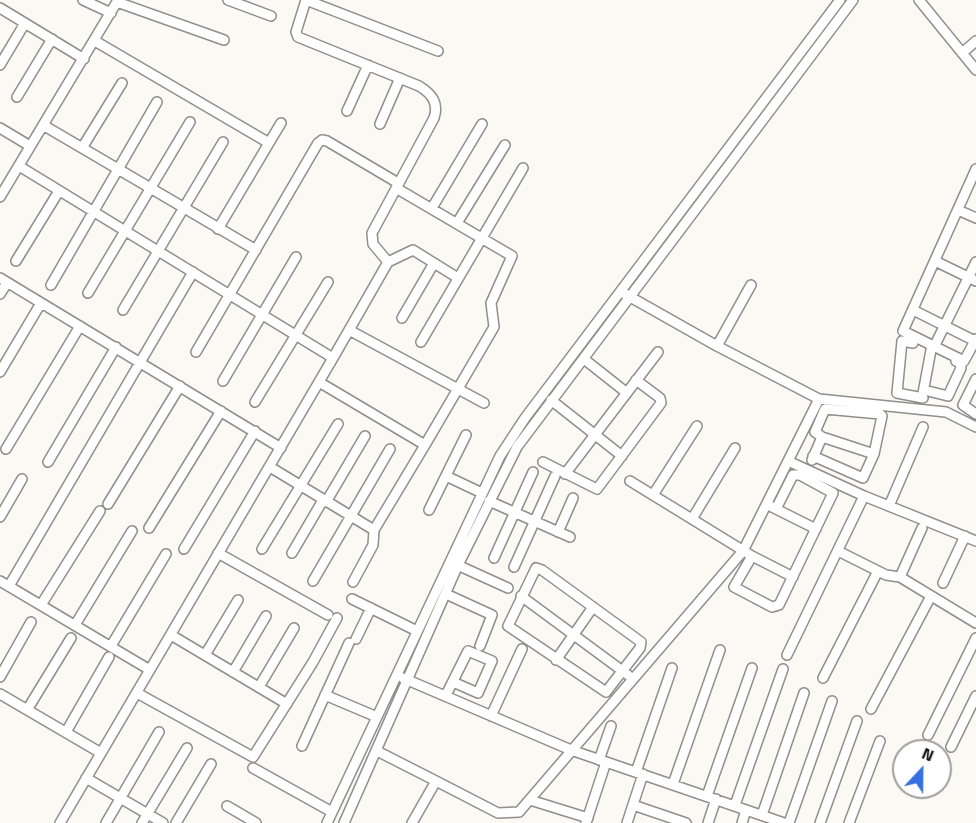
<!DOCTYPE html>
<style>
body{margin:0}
#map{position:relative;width:976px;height:823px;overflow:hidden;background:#faf9f4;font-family:"Titillium Web",sans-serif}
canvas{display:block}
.north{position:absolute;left:892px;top:739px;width:60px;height:60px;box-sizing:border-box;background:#fff;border:2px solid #9e9e9d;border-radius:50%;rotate:22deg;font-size:16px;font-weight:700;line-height:24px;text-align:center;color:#0d0c0b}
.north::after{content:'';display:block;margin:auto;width:21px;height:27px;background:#3771e0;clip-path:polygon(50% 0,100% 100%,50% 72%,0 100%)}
</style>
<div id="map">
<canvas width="976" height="823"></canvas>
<div class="north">N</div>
</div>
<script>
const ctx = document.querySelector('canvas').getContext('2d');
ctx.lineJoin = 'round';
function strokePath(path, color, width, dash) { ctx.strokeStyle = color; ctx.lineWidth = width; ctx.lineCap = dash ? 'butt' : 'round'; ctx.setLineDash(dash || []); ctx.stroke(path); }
const minor = new Path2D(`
 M83,0L111,13
 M228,0L271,16
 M919,0L976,70
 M117,2L224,40
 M0,8L84,59
 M95,41L269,143L218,229
 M962,53L976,41
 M0,65L25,23
 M17,97L52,39
 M347,111L368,65
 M380,124L400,78
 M43,125L256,250
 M0,128L30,146
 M269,143L281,123
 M82,148L122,83
 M19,166L333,358L388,262L373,244L372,233L434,118C439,103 432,94 419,86L298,37L296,32L306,0L438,51
 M976,169L903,331L964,361L976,339
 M0,197L118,0
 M432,208L482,124
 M958,210L976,218
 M457,223L505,145
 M16,261L59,191
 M935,261L976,281
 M388,262L413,250L458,278
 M0,278L281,448
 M51,285L157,102
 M88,293L190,122
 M0,294L7,283
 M625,294L717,346L819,399L946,412L976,427
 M123,310L223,142
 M913,310L975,341
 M402,318L434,263
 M349,330L484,403
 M421,342L523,168
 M913,343L902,341L897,393L923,398
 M717,346L751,285
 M934,347L976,262
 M196,352L318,143L322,140L327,141L398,183
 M584,359L627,393
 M0,372L41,303
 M976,379L963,405L976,414
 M223,381L296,257
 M319,382L425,445L494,327L491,303L512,256L396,188
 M924,390L948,396L961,368L960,363L956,361
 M923,393L931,350
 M819,399L788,461L864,496L976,541
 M551,400L622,456
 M255,402L328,282
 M6,449L80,326
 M813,456L863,478L874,454L882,416L880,414L825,409L815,432L822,437
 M812,460L822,437L874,454
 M48,462L116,347
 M543,462L597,489L661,403L660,398L636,380
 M270,467L374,530
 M565,474L658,352
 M446,476L482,493
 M630,481L752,556L734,587L772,607L779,605L833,493L800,475H793L776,509
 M653,495L697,426
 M489,501L570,537
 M326,502L365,436
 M108,504L180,386
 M770,506L816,529
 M889,506L923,427
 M429,510L466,435
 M0,517L22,479
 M692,519L735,448
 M149,528L221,411
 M922,528L900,577L976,623
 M558,532L573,498
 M184,549L255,431
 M262,549L338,424
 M838,551L886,575L900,577
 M218,553L328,615
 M292,553L323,500
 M752,556L793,577
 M494,558L533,472
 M453,563L508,588
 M514,567L555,476
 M536,568L542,570L641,642L640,648L606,692L508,626Z
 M0,581L150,670
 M313,581L390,449
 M353,582L373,545L374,530L425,445
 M943,583L965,536
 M9,586L193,272
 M446,594L492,615L480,646
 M521,596L628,675
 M352,599L417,631
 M41,605L100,511
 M75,625L132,531
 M171,635L287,704
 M356,639L371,608
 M111,646L166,554
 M205,655L238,600
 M787,655L864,496
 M556,660L593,607
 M233,672L266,616
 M0,677L31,622
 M403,678L571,750L784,823
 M823,678L878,571
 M259,687L294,628
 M137,693L253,757L313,662L337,618
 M0,694L101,753
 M325,695L377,717
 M446,695L468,651L492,661L478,693L453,682
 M871,709L931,596
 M27,710L71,638
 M491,716L522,649
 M66,732L109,657
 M928,735L976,638
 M302,746L349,643
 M951,747L976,696
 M377,751L436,781
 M599,760L611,726
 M253,768L332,812
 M636,772L672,668
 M86,778L163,823
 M673,784L720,650
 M707,796L752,668
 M530,800L588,818
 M633,805L686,823
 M735,805L783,669
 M227,806L256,823
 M762,815L804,693
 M60,823L333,358
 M106,823L159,732
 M142,823L187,748
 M176,823L211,764
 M327,823L500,456L525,418L840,0
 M344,823L458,565L517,447L853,0
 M412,823L436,781L498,813L519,812L743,551L788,461
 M586,823L606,762
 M627,823L643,774
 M708,823L716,799
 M742,823L746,810
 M789,823L832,701
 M820,823L857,721
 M849,823L880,741`);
strokePath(minor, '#908f8b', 12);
strokePath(minor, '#fff', 9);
</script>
